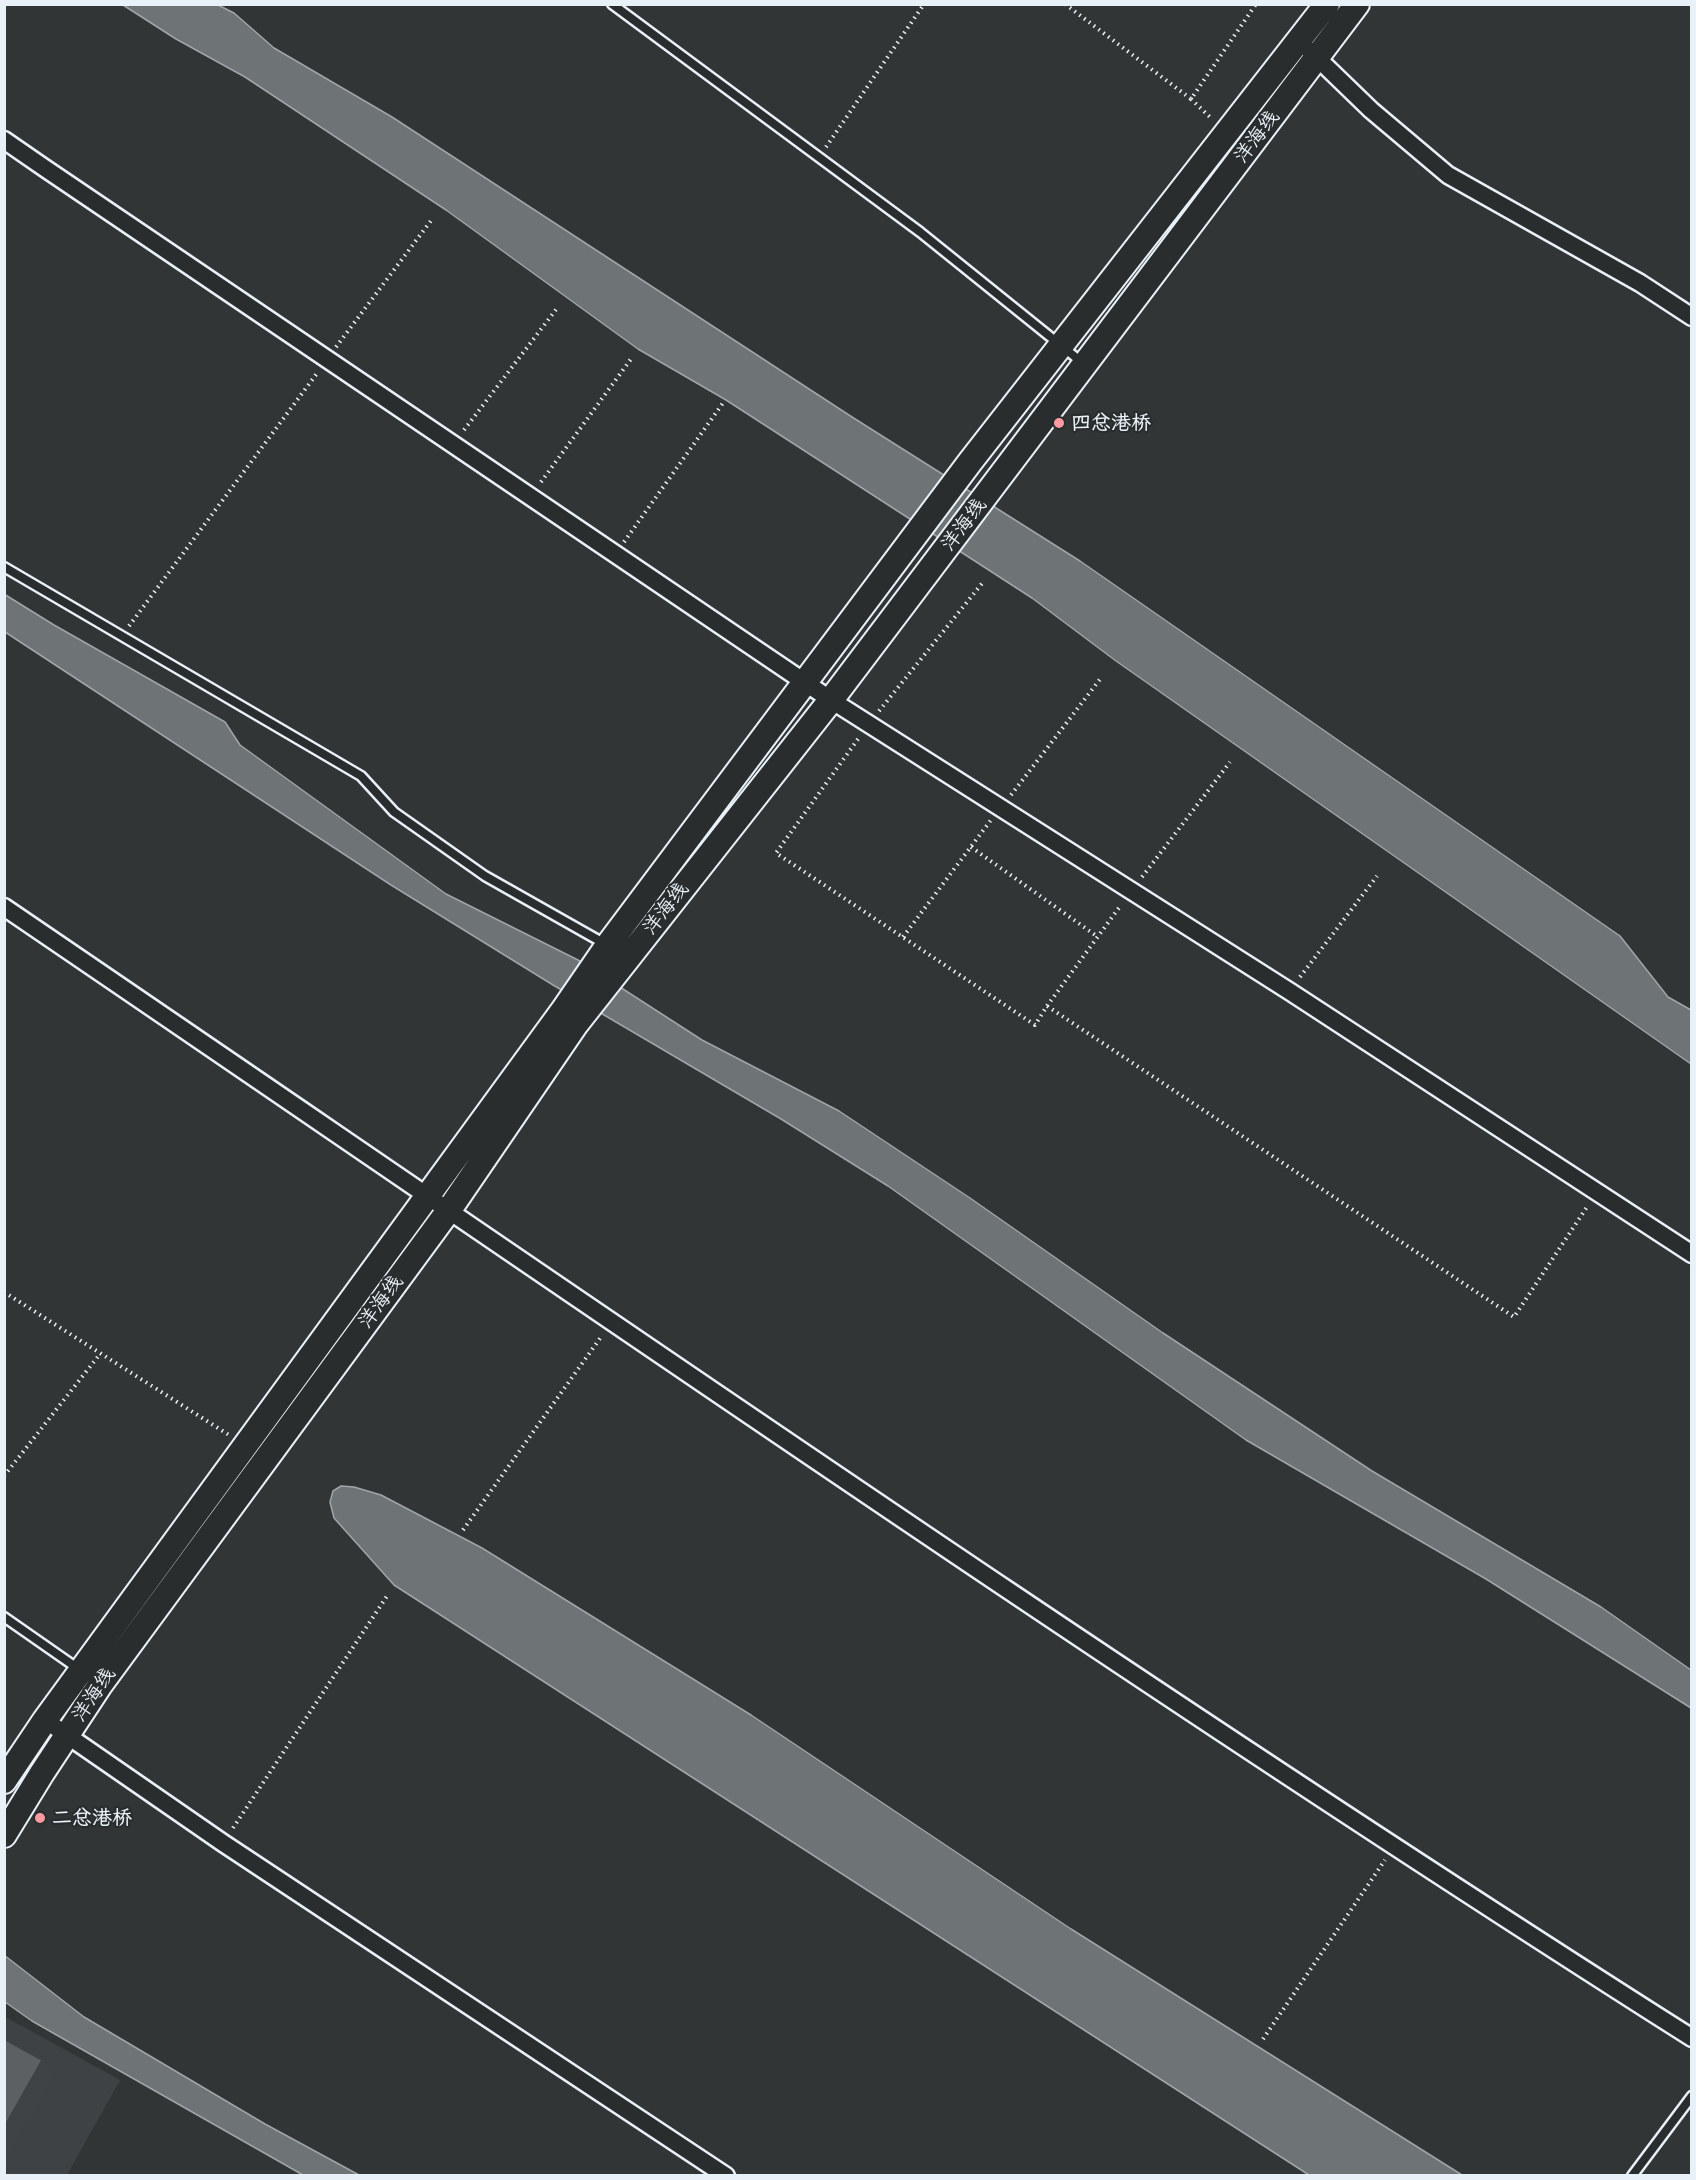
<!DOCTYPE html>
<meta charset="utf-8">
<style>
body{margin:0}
#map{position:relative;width:1696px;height:2180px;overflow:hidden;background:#323536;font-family:"Comic Neue",sans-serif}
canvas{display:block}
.frame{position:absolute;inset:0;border:6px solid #e8f1f8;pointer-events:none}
</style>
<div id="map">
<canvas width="1696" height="2180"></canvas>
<div class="frame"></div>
</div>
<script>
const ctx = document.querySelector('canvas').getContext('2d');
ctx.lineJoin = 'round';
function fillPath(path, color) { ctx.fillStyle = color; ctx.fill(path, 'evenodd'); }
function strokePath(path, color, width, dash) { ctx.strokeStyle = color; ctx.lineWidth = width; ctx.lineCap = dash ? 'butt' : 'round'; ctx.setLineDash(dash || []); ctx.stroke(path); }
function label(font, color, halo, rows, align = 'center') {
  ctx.font = font + ' "Comic Neue","LXGW WenKai TC",sans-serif'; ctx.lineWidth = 4.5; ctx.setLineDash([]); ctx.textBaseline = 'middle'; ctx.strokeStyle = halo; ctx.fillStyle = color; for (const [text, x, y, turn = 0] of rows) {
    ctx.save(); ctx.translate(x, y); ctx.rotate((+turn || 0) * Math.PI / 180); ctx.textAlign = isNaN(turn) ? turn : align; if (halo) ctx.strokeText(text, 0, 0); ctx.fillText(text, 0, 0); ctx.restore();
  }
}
fillPath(new Path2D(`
 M4,2016L120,2080L67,2175H5Z`), '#3f4244');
const water = new Path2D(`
 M123,5H218L234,13L274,48L392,117L852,417L1080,561L1620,936L1668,997L1691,1010V1064L1116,661L1032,598L726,400L638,349L446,210L245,77L176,39Z
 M4,594L54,625L225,722L240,745L446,894L578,960L702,1040L839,1111L970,1198L1163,1333L1372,1471L1601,1607L1691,1670V1708L1486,1579L1246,1440L888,1186L781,1119L553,985L391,885L5,632Z
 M341,1486L354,1487L381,1495L482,1548L751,1715L1071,1929L1462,2175H1309L394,1585L334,1518L330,1502L333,1491Z
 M4,1955L84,2017L265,2124L359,2175H303L32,2021L5,2002Z`);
fillPath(water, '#6e7376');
strokePath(water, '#9fa5aa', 1.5);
const lane = new Path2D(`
 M612,4L920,232L1084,364
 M4,567L361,776L394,812L485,876L607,945
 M4,1617L80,1670
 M1632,2176L1692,2096`);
const street = new Path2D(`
 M1309,50L1371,110L1448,175L1640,283L1692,317
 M4,140L46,169L831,700L1289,991L1692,1254
 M4,907C564,1288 1120,1675 1692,2038
 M45,1720L223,1843L726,2176`);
const secondary = new Path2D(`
 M4,1781L45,1720L564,1009L608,945L970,462L1327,4
 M4,1835L42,1773L100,1685L449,1210L576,1024L831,700L1357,4`);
strokePath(lane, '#e8f1f8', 13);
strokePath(street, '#e8f1f8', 21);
strokePath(secondary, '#e8f1f8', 28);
strokePath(new Path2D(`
 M1065,4L1191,99L1256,4
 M1191,99L1212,119
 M826,147L924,4
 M336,347L433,218
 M464,430L558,307
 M541,482L631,359
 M624,542L723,403
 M129,626L318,372
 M879,711L984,581
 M858,739L776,853L1035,1025L1047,1006L1514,1317L1587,1207
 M1011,795L1101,678
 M971,847L1098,937
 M1142,877L1230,762
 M903,937L991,820
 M1300,977L1377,876
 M1047,1006L1121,905
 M4,1292L229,1435
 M4,1476L100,1354
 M463,1530L601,1337
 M233,1828L387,1596
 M1263,2039L1385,1860`), '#e8f1f8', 4, [1.5, 4.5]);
strokePath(lane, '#2a2d2e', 8);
strokePath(street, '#2a2d2e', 16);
strokePath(secondary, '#2a2d2e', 24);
fillPath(new Path2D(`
 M42,2060L53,2076L8,2158L4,2152V2127Z`), '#404345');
const building = new Path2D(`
 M4,2039L42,2060L4,2127Z`);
fillPath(building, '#5c6063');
strokePath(building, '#404345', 1.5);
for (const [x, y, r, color] of [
 [1059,423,6,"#ff9aa2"],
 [40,1818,6,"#ff9aa2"]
]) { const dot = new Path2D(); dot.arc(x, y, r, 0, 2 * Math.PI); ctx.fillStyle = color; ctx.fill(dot); strokePath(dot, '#2a2d2e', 2); }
label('20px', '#e8f1f8', '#2a2d2e', [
 ["洋海线",1257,137,-53],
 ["洋海线",964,525,-53],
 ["洋海线",666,909,-52],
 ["洋海线",381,1302,-54],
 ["洋海线",94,1695,-56]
]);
label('bold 20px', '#e8f1f8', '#2a2d2e', [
 ["四总港桥",1071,423],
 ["二总港桥",52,1818]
], 'left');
</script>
